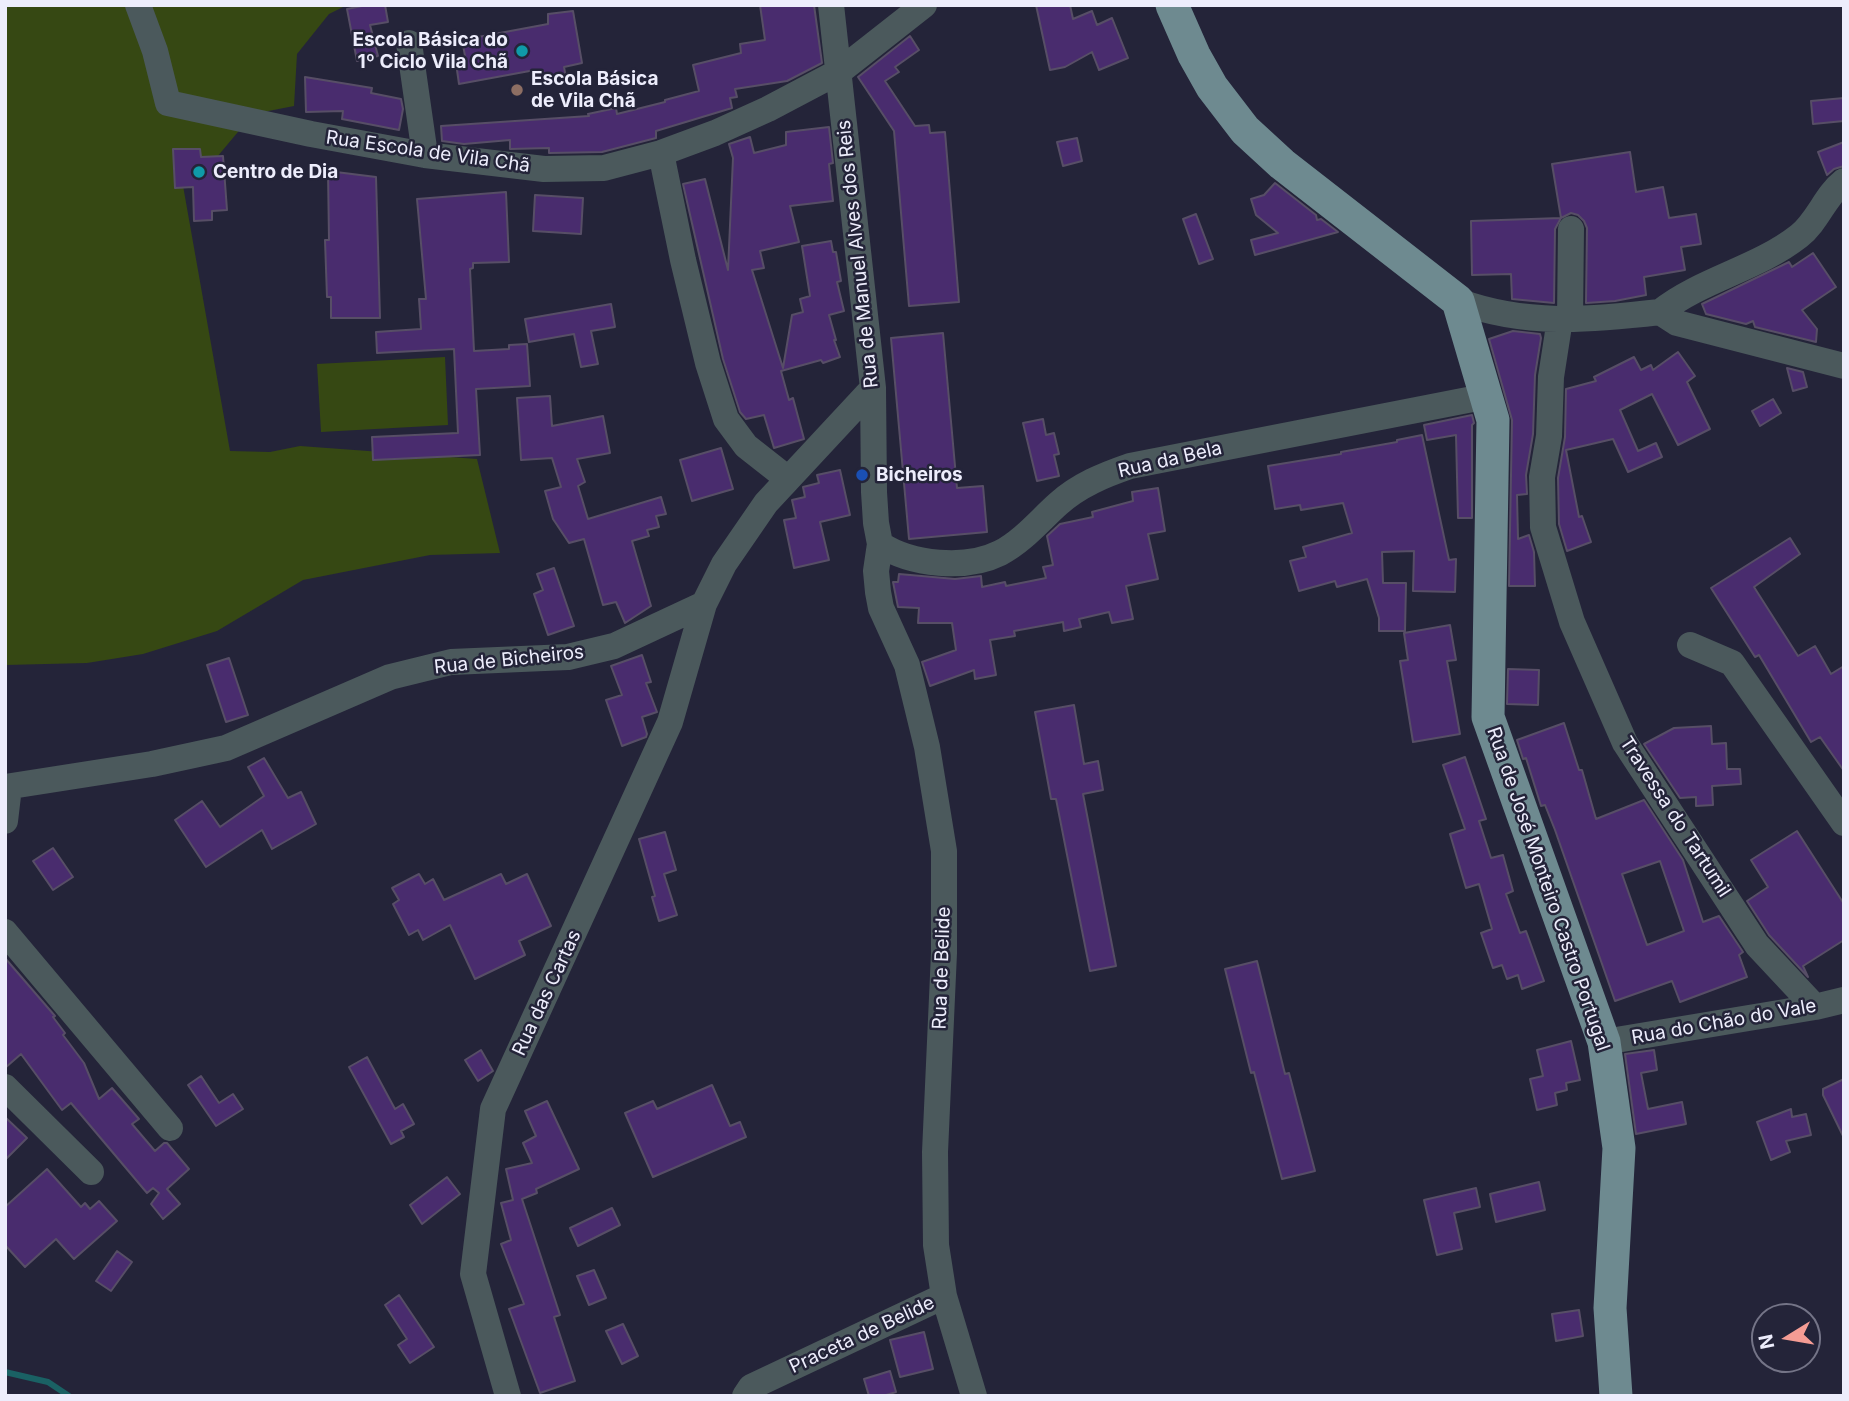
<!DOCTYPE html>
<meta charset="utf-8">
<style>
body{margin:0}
#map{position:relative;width:1849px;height:1401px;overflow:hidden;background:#242439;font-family:Inter,sans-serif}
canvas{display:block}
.frame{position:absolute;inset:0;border:7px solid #ededfc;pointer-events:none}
.north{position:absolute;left:1751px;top:1303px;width:70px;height:70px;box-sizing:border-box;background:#242439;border:2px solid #747487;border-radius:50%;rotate:259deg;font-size:19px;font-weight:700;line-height:28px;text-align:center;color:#ededfc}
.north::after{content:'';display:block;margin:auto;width:24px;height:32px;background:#f59c94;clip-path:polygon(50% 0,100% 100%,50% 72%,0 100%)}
</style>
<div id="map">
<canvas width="1849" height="1401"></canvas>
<div class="frame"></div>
<div class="north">N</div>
</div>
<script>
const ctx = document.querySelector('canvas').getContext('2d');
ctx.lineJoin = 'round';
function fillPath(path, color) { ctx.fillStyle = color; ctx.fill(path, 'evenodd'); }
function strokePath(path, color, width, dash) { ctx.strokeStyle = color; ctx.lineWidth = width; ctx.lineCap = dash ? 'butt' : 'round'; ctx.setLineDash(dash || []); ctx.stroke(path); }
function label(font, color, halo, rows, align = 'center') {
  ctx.font = font + ' Inter,sans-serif'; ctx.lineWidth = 5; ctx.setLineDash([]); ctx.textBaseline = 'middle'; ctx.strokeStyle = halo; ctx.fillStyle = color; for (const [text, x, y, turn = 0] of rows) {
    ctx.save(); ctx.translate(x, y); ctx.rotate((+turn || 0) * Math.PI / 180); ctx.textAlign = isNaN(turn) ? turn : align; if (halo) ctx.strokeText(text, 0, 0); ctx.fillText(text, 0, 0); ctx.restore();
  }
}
fillPath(new Path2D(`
 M5,5H347L329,14L297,54L294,106L253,114L217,157L179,163L230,451L270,452L300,446L477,459L500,553L430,555L303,580L217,631L143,654L87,663L5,665Z
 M445,357L448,425L321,432L317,364Z`), '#364813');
strokePath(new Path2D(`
 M5,1372L48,1382L69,1396`), '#1a6164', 6);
const building = new Path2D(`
 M367,5H385L388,22L370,25L378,56L357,61L347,9Z
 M760,5H814L822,63L787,81L735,89L737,97L730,98L732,108L656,131V138L602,152L549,153V148L510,149V140L464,144L442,141L441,126L589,116L588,114L616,108L617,114L665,102V100L699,91L693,65L741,53L740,44L765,40Z
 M1036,5H1070L1073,19L1092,11L1097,25L1112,18L1128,58L1099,70L1092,52L1065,67L1050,70Z
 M573,11L582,63L564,67L566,78L537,84L535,70L459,84L456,63L466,61L462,40L548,24V14Z
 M910,36L919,50L895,67L899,72L885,81L915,126L929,125L930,133L945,132L959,302L909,306L894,131L858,77Z
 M305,77L372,88L371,93L401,99L403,109L399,130L342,119L343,111L306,112Z
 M1844,98V121L1813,124L1811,101Z
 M829,127L833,163L829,164L833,201L790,206L799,242L760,251L764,268L752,270L783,368L792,315L803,312L800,299L810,296L802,246L831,241L833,252H836L841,281L837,282L844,311L829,315L836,340H834L840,357L823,363L821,360L781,371L789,400L793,398L804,439L774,448L764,415L746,419L740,412L723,359L683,184L705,179L728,270L733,158L729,144L750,137L754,153L786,145V132Z
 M1077,138L1082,161L1063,166L1057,142Z
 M1844,142V166L1834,169L1827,175L1818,152Z
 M173,149H200L201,157L223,156L227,210L212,211V220L194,221L193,187L175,188Z
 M1630,152L1636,192L1663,187L1669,218L1696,214L1701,244L1681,247L1685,270L1644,277L1646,295L1615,301L1586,303L1587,228L1584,221L1578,215L1571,213L1561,218L1552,164Z
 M328,171L376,177L380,318H331V297H327L325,240H329Z
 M1275,183L1316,215L1317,220L1321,219L1338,232L1255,255L1251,240L1278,233L1256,215L1251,199L1264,195Z
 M506,192L509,262L473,263V268L470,269L474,351L509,349V345L527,344L530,386L476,389L480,455L373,460L372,437L458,433L454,349L377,353L376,332L421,329L419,299H426L417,199Z
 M535,195L583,198L581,234L533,231Z
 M1196,214L1213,259L1199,264L1183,219Z
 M1561,218L1555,229L1554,303L1512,299L1511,274L1472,275L1471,221Z
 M1813,253L1836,287L1802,310L1817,329L1816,342L1755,327L1753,321L1746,324L1706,314L1702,304L1789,262L1792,267Z
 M611,304L615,327L591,331L598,364L581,367L574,334L529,342L525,319Z
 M1513,331L1540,334L1541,338L1535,375L1533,434L1526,475L1527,494L1517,495L1518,539L1529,535L1534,552L1535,586H1509L1512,420L1489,339Z
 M943,333L957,488L983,486L987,532L909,539L891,338Z
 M1678,352L1695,376L1687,382L1710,429L1678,445L1652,394L1620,410L1638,451L1656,443L1662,457L1628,472L1613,439L1566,450L1579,517L1582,516L1591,542L1567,551L1559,524L1558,478L1565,437L1566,389L1596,381L1594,377L1634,357L1641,370L1651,365L1653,370Z
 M1787,368L1803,372L1807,387L1793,391Z
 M550,396L552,426L603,416L610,453L577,459L585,482L578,486L588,519L661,497L666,514L656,516L659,527L647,530L649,536L632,541L651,606L625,623L616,602L603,605L584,539L569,543L553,519L545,491L561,487L552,458L521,460L517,398Z
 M1773,399L1781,413L1760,426L1752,411Z
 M1472,415L1474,423L1472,425V518H1458L1456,435L1427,440L1424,425Z
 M1043,419L1046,435L1054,433L1059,454L1054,455L1059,476L1037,481L1023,423Z
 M1422,435L1449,560L1456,559L1455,592L1413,591L1414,551L1382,552L1383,583H1406L1405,631H1379V618L1367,579L1337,587L1335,581L1299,591L1290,561L1306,557L1303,547L1352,533L1343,503L1301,510L1300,505L1275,509L1268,466L1341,454V452L1397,442V440Z
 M721,448L733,489L692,501L680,460Z
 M840,470L850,515L820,522L829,560L794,568L784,520L796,518L792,500L805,497L803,487L819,483L817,475Z
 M1158,488L1165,531L1148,534L1158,579L1126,586L1133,619L1112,623L1109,612L1079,619L1081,627L1064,631L1063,622L1014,631L1015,636L990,640L996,675L975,679L974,670L930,686L922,662L956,650L952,623H918L919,608L898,607L893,582H898L899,574L955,579L981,576L982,587L1005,582L1006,586L1046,578L1043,567L1053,565L1047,536L1060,524L1093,517L1092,512L1133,501L1132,492Z
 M1790,538L1800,554L1754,587L1798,656L1815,646L1831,674L1844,666V771L1820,737L1811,742L1759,655L1755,657L1711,588Z
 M554,568L574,626L548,635L534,594L543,590L537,574Z
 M1450,625L1456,660L1447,661L1460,734L1413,742L1400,661L1408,660L1404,633Z
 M642,655L651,682L646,683L657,712L642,717L647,734L646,737L622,746L606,700L622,695L611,666Z
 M229,658L248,715L226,722L207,665Z
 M1508,669L1539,670L1538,705L1507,704Z
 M1074,705L1084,764L1098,761L1103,790L1083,794L1116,966L1090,971L1056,799H1051L1035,712Z
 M1564,723L1579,770H1582L1596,819L1644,800L1683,860L1703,922L1719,916L1743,952L1739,955L1747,977L1680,1002L1672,981L1615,1001L1555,830L1545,805L1541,806L1526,758L1523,759L1517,740ZM1660,861L1684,931L1647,945L1622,874Z
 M1711,726L1712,744L1726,743L1727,769H1740L1741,784L1712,786L1713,805L1696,806V797L1680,798L1644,744L1674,728Z
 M1465,757L1486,819L1479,821L1491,858L1503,855L1513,891L1506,894L1520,933L1526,931L1544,981L1522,989L1518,975L1507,979L1502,965L1493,968L1481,933L1492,929L1479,884L1466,888L1450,834L1465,829L1443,765Z
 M264,758L288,798L301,792L316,824L272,849L262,830L206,867L175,820L202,801L220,827L264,796L248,767Z
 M1797,831L1844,904V940L1803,966L1808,977L1769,935L1747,901L1768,887L1751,860Z
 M665,832L676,870L664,874L677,915L659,921L652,897L655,896L639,839Z
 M53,848L73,877L53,890L33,861Z
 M419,874L425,884L433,879L444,900L501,874L506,884L527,874L551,926L519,941L525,955L475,979L450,925L423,940L418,930L409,935L393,904L399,900L392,888Z
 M5,958L55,1016L53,1017L65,1033L63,1035L84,1063L99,1099L112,1088L139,1119L132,1124L155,1151L164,1143H167L189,1169L167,1189L180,1204L163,1219L151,1204L159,1193L153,1188L147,1193L71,1103L62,1110L21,1054L5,1068Z
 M1257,961L1285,1074L1289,1073L1315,1171L1282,1179L1254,1072L1251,1073L1225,969Z
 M1571,1041L1580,1080L1566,1083L1567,1090L1555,1093L1557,1105L1537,1110L1530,1079L1543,1076L1537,1050Z
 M481,1050L493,1071L478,1081L465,1060Z
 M1654,1050L1657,1070L1641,1073L1648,1109L1682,1102L1686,1124L1636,1134L1625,1054Z
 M367,1057L395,1109L403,1104L414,1124L401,1131L404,1137L391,1144L349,1067Z
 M201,1076L219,1103L233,1094L243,1109L216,1126L188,1085Z
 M1844,1079V1138L1823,1095V1089Z
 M712,1085L730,1126L740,1122L746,1137L653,1177L625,1113L653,1101L657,1109Z
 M547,1101L579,1169L536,1189L537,1193L522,1199L560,1315L554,1317L575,1381L540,1393L509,1309L524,1304L501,1244L511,1240L501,1203L513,1200L506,1169L532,1163L523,1143L536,1136L525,1111Z
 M1791,1109L1792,1117L1806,1114L1811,1135L1786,1141L1790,1152L1771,1160L1757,1122Z
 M5,1117L27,1138L5,1160Z
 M47,1169L81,1207L85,1203L90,1209L99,1201L117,1221L74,1259L56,1239L25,1267L5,1245V1207Z
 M447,1177L460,1194L422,1224L410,1205Z
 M1539,1182L1545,1210L1496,1222L1490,1194Z
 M1476,1188L1480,1207L1454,1213L1462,1249L1437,1255L1424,1200Z
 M612,1208L620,1225L578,1246L570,1228Z
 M117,1251L132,1262L111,1291L96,1281Z
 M594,1270L606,1298L589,1305L577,1276Z
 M399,1295L434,1347L410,1363L398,1345L407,1339L385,1305Z
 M1579,1310L1583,1336L1556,1341L1552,1314Z
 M623,1324L638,1356L622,1364L606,1331Z
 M924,1332L933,1369L900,1377L890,1340Z
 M890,1371L896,1392L883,1396H869L864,1379Z`);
fillPath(building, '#492c6e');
strokePath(building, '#574e66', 2);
strokePath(new Path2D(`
 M138,5L155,51L168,103L311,134L425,155L544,169L604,168L661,153L715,133L768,109L840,71L924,5
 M831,5L873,388L874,492L876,523L880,544L876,571L878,592L881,608L907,665L927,747L944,851V953L935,1152L936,1245L944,1296L974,1396
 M409,43L425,155
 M661,153L683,260L708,363L726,419L746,446L788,479
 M1458,301C1524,326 1591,320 1660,312L1677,323L1844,366
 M1660,312C1702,279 1757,269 1799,236C1818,221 1825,196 1844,181
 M1560,319L1551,377L1549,436L1542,477L1543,527L1572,622L1625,743L1757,945L1815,1007
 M1570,319L1571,229
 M880,544C911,565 966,570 1000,553C1023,541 1040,520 1058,504C1079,485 1104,475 1130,466L1488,396
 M1690,645L1732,663L1844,823
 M5,787L152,764L226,748L390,677L451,662L568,657L614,646L704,604
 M5,821L9,787
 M5,932L170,1128
 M1604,1042L1815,1007L1844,1000
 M5,1087L91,1172
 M508,1396L473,1274L493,1109L670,722L704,604L724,564L766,503L873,388
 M745,1396L751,1387L944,1296`), '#4b595c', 26);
strokePath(new Path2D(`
 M1172,5L1194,55L1212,87L1245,130L1282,164L1458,301L1493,420L1488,717L1604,1042L1619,1148L1610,1308L1616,1396`), '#6e8a90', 33);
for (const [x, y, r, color] of [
 [522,51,7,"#0f9aa8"],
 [517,90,7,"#8d6e63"],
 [199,172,7,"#0f9aa8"],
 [862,475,7,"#1a4fb4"]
]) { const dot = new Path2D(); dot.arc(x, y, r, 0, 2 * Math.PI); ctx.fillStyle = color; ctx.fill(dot); strokePath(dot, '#242439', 2.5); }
label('bold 19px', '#ededfc', '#242439', [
 ["Escola Básica do",508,40,"right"],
 ["1º Ciclo Vila Chã",508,62,"right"],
 ["Escola Básica",531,79],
 ["de Vila Chã",531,101],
 ["Centro de Dia",213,172],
 ["Bicheiros",876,475]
], 'left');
label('19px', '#ededfc', '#242439', [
 ["Rua Escola de Vila Chã",428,152,8],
 ["Rua de Manuel Alves dos Reis",858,254,-96],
 ["Rua da Bela",1170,460,-13],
 ["Rua de Bicheiros",509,660,-6],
 ["Travessa do Tartumil",1675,817,57],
 ["Rua de José Monteiro Castro Portugal",1548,889,71],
 ["Rua de Belide",942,968,-88],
 ["Rua das Cartas",547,993,-65],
 ["Rua do Chão do Vale",1724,1022,-10],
 ["Praceta de Belide",862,1335,-25]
]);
</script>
